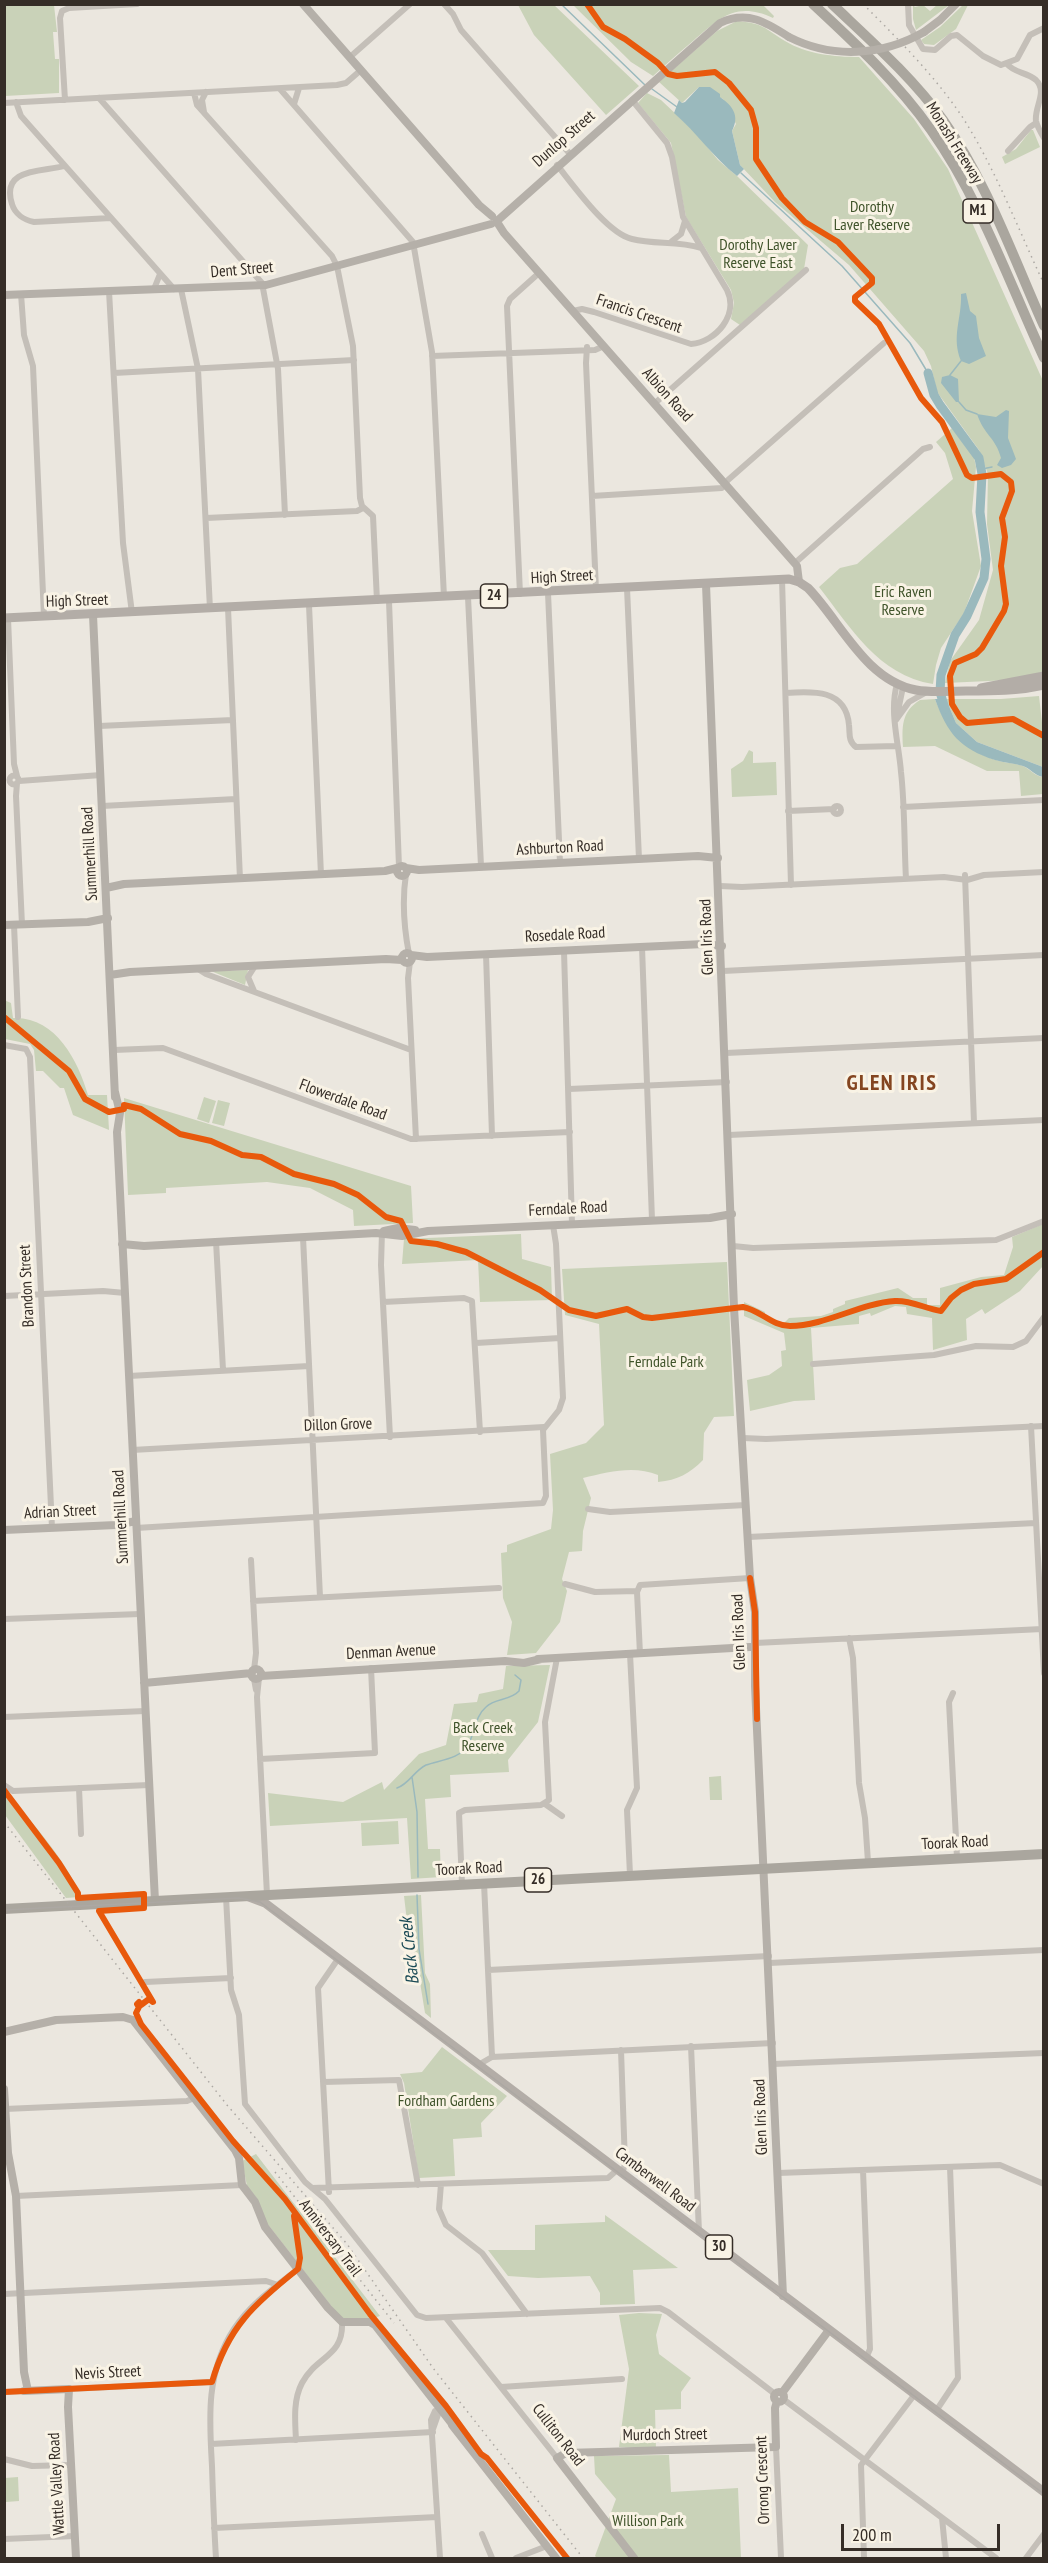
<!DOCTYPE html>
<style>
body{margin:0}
#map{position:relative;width:1048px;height:2563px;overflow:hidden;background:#ebe7df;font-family:"PT Sans Narrow",sans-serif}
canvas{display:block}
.frame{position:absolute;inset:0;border:6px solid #352d27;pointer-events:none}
.scale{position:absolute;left:841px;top:2524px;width:159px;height:27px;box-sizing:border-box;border:3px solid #352d27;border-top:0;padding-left:8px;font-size:18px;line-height:21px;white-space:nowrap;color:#352d27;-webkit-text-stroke:4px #f9f3e5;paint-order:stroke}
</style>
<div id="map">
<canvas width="1048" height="2563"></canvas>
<div class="frame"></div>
<div class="scale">200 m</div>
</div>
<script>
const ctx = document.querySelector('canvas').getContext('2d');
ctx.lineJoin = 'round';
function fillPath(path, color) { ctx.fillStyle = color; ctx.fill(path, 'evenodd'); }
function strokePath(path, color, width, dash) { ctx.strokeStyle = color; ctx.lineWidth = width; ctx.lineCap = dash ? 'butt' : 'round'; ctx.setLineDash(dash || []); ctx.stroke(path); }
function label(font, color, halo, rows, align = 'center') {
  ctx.font = font + ' "PT Sans Narrow",sans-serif'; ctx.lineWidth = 6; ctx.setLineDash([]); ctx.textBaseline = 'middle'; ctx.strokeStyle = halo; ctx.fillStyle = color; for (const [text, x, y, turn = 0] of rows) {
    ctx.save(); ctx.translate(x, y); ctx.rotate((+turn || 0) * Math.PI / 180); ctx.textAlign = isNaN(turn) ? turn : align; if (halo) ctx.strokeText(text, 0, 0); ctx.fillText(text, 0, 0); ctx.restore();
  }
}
fillPath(new Path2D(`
 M4,5H54L57,32H53L55,59H59V93L5,96Z
 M518,5H554L639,86L606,115L534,35Z
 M573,5H763L774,16L773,18C736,1 720,18 693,41C679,53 666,64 653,76L631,62Z
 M913,5L915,7L923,5L930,11L937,5H949L916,30L913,19Z
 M963,5H968L956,29L934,45L924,44L921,40L940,27Z
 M737,21C763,23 764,28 785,41C806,54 834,57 859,57L914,119L948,169L1043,381V672L1011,680L945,683L950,661L979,620L993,570L987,524L988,474L979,450L937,392L931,366L924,351L849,265L775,202L740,165L732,131L736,124L723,99L699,87L682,103L659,82L717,31Z
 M647,93L661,100L696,133L718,160L737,176L808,245L804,269L740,325L731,319L734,303L731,290L686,217L671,143L638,103Z
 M1031,130H1033L1040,147L1005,164L1002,157L1016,149Z
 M952,428L974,457L976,467L972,511L981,566L964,613L941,648L936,665L933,684C878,675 851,628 819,587L840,568L857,564L953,479L945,453L936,442Z
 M1039,696L1043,731V767L977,742L956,723L946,699H1001Z
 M935,699C945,727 966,751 996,760C1004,763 1015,763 1023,766C1031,770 1035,776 1043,777V794L1021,796L1019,771H987L935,746L903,747C902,727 901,712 920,700Z
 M749,750L753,752V763L776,762L777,795L732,797L731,769L743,761Z
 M248,970L245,985L211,971Z
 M4,1000L11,1003L13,1018C55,1016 78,1060 88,1095H107L109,1130L73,1115L64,1088H60L43,1071H36L34,1050L30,1044L5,1039Z
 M204,1097L216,1101L209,1123L197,1119Z
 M124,1098L411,1186L413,1223L354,1226L353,1210L310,1188L267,1182L166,1188V1193L128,1195Z
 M218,1100L230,1103L224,1126L212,1123Z
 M1043,1224V1266L1020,1291L985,1314L982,1309L966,1319L967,1340L933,1350L932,1318L907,1314L906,1307L895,1306L871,1316L870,1313L859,1316V1324L811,1328L815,1400L794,1401L750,1411L747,1380L769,1375L782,1366L781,1351L786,1350L784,1333L744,1316V1302L765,1312V1317L783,1324L789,1318L821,1316L833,1312V1309L845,1304V1301L898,1288L913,1298H927V1305H940V1288L981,1277L1004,1275L1013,1247L1012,1237Z
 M521,1234L522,1259L551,1267L552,1300L480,1302L478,1260L402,1264L404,1239Z
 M727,1262L734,1416L714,1417L704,1433L703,1460C689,1474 678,1480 658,1482V1475C634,1465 608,1472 583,1478L591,1498L583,1531L582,1551L569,1552L562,1579L567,1591L560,1622L536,1653L507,1655L512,1622L503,1598L501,1553L507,1552V1545L551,1529L553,1510L550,1454L586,1443L604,1425L599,1324L565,1315L562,1269Z
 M550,1665L538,1722L508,1760L509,1772L450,1775L451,1797L425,1799L428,1849H440L441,1877L411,1879L407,1818L270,1826L268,1793L343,1802L382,1782L384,1790L419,1754L446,1745L454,1704L477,1702L479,1694L503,1689L506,1666Z
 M721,1776L722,1800H710L709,1777Z
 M4,1792C22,1808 78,1875 79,1897L66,1898L5,1815Z
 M398,1821L399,1844L362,1846L361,1823Z
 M421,1895L425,1973L430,1984L431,2018L425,2013L416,1958L408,1930L404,1896Z
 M442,2047L507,2096L481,2123L482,2137L453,2139L455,2176L419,2178L404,2083L400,2074L422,2072Z
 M256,2154L380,2316C369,2320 350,2323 339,2316L266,2222L256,2197L247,2186L242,2161Z
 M605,2215L678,2268L633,2270L635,2304L600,2305V2293L590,2276L538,2278L508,2276L488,2250H535V2225L605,2222Z
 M639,2313L662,2314L656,2335L659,2354L691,2378L681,2392V2409L655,2410L656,2449L619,2447L629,2369L619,2315Z
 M669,2455L671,2492L738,2488L741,2558H597L595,2556L616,2499L595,2474L594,2456Z
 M18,2477L19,2501L6,2502L5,2478Z`), '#c9d2b8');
fillPath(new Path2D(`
 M699,87H710L720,94V97C733,106 740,116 732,131L740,165L744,169L737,176C713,157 697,133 674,113L679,100L682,103L685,102Z
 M966,293L970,311L976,316L979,338L986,356L969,364L961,361C951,336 962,319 961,294Z
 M950,375L958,379L959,402H956L941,383L942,377Z
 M1006,410L1009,411L1008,438L1016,459L1011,465L1002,468L997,465L1001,458C996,438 984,435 977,414L996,417Z
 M935,699H946L956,723L977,742L1043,767V777C1035,776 1031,769 1023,766C1014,763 1004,763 995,760C960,749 947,733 935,699Z`), '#9ab9bd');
strokePath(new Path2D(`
 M561,4L645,85
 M652,89L677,107
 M741,173L842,266L910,343L928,373
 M950,375L961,361
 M959,402L966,410L977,414
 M982,469L992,467
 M412,1777L417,1812L418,1877
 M397,1788C409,1784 414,1771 426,1765C440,1760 460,1759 468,1745C475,1733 475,1716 486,1707C495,1698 510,1701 519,1691L521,1680L515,1675
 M417,1895L419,1949L428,2004`), '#9ab9bd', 1.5);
strokePath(new Path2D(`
 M928,373L934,395L940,405L979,458L982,474L980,512L986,559L984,578L967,616L955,635L941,675L940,692L945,709`), '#9ab9bd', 9);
strokePath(new Path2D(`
 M444,4L453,14L461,30L570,154
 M908,4L909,25L923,49L935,50L951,36L957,35L983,56L1001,65L1017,59L1030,35L1044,28
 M350,57L410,4
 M1007,64C1014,73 1027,72 1036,80C1048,92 1034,107 1036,121C1037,126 1041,133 1044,138
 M280,89L413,242L432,352L444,597
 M194,93L197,105L332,256L337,266L353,346L360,498L362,506L373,516L377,601
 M99,98L262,283L278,369L285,515
 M65,100L60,18L62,11L69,8L137,4
 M16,102L21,116L174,289
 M4,103L337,85L346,83L361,70
 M294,104L299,88
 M204,112L202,100L206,92
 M1008,151L1030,127L1036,123
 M557,165C574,186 607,233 632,239C655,245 678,240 701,248
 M64,166C44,172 0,167 12,204C15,214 24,220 34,222L111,218
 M672,241L681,234L685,221
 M154,289L160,274
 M181,289L198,369L210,609
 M109,291L123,543L132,613
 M21,294L24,335L33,366L44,617
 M573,311L582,309L594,312L691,344C716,342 739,315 727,290L683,217L672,157L667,143L632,100
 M587,347L586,363L596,590
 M432,356L595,350L604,346
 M114,373L354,360
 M654,404L806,270
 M592,496L722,488L728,480L884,343
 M206,518L357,511L363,508
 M795,563L923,449L930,447
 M782,579L791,885
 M627,588L639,859
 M548,593L560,863
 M520,594L507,306L510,299L539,273
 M468,597L481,866
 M389,601L399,867
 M309,605L321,875
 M228,608L240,879
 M8,618L14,764L17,776
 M897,684C889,712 899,744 901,772C905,807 904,844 906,879
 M786,693C813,691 846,689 849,725C850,734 848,741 856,747L896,746
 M898,711L903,687
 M896,720L909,702L925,693
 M99,726L233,720
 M9.5 780a4.5 4.5 0 1 1 9 0a4.5 4.5 0 1 1-9 0Z
 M19,781L101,775
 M17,783L16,796L22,925
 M102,806L236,799
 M833 810a4 4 0 1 1 8 0a4 4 0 1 1-8 0Z
 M903,807L1044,800
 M788,811L834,809
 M406,874C402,900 404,928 409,954
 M965,875L974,1123
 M720,886L742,887L944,877L967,880L984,875L1044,872
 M14,925L18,1017
 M642,947L652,1220
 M564,951L572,1224
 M486,954L492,1136
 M410,962L408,978L416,1139
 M198,969L206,974L411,1050
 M723,971L1044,955
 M254,991L248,977L255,966
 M4,1045L26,1049L30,1057L52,1528
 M114,1050L163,1048L411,1139L570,1132
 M726,1053L1044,1038
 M569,1089L727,1082
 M729,1135L1044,1120
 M382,1232L381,1265L390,1437
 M303,1237L320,1597
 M216,1241L223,1370
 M733,1246L753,1248L996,1240L1044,1221
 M4,1296L103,1291L125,1293
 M383,1302L464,1298L472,1301L480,1432
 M476,1343L560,1338
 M813,1364L934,1355L976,1346L1013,1347L1026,1341L1044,1317
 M129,1376L309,1366
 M1031,1426L1044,1673
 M743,1438L766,1439L1044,1426
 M132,1450L544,1427
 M588,1509L610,1512L746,1505
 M136,1528L543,1503L546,1496L543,1430L559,1410L563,1398L556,1244L553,1225
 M748,1537L1036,1523
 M251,1560L256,1653L254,1670
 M565,1584L595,1592L637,1591
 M253,1601L499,1588
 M4,1619L140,1614
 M849,1638L853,1658L859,1783L865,1818L868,1862
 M755,1643L1042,1629
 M630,1654L637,1788L627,1810L630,1875
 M640,1654L637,1592L640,1585L750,1578
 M259,1678L257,1697L267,1895
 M254,1679L256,1690
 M953,1693L949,1702L957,1858
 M4,1717L145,1711
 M260,1759L375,1753L371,1668
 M4,1785L13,1791L149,1785
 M79,1788L81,1834
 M545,1804L562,1816
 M484,1883L492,2057
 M462,1884L459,1813L465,1810L541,1805L549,1800L545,1722L557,1658
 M226,1897L231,1990L239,2015L245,2104L305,2182L325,2199L417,2315L426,2318L660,2308L668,2312L775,2394
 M769,1963L1044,1950
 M488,1970L769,1956
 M145,1982L231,1978
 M691,2046L699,2232
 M621,2050L625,2164L622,2174
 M773,2064L1044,2053
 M478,2065L492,2057L773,2043
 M323,2082L399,2080L418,2185
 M5,2109L187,2101L194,2098
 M863,2170L870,2349L866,2358
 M778,2173L1000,2165L1044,2184
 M441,2184L439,2209L446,2225L482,2253L527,2314
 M312,2188L608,2178L617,2170
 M329,2192L318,1988L338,1959
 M16,2196L242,2185
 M4,2294L266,2281L278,2285
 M446,2318L557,2458
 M501,2387L622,2379
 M69,2389L212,2382
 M4,2392L23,2391
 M783,2399L996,2558
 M936,2411L958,2378L950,2167
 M433,2429L440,2409
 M296,2440C295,2421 293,2400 302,2383C316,2356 344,2357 342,2322
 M211,2444L433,2432
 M776,2447L781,2558
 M4,2459L32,2466L71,2465
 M942,2518L946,2558
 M214,2528L437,2517
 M482,2534L492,2558
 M4,2539L75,2536
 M216,2558C214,2528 213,2497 212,2466C209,2417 206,2372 234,2329C250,2304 275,2287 298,2269
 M440,2558L431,2420L435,2411L440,2409
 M516,2558L547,2546
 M864,2558L861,2465L915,2394
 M1026,2558L1044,2534`), '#c4bfb8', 6);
strokePath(new Path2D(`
 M303,4L479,205L492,216
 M924,32L940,20L956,4
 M497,221L720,23C747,10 766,22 789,37
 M497,222L504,233L777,543L797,566L799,582
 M4,295L266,285L491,224
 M706,584L734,1308L750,1578L755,1612V1686L783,2296
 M93,615L115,1097
 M397 871a5 5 0 1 1 10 0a5 5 0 1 1-10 0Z
 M406,868L419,870L698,856L718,858
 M106,888L124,884L385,871L397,868
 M4,925L88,922L108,918
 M402 958a5 5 0 1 1 10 0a5 5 0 1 1-10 0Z
 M411,955L427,957L704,944L722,946
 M110,975L130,972L386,959L402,960
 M115,1092L120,1113L117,1132L155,1901
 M384,1231L398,1228L415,1230
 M122,1244L144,1246L376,1233L402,1236L428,1231L710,1218L732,1214
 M4,1530L116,1525L136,1521
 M538,1659L750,1647
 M251 1674a5 5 0 1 1 10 0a5 5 0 1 1-10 0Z
 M261,1676L505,1661L524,1663L541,1659
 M144,1683L252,1673
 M4,2032L56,2020L123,2017L133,2020L235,2150L239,2158L242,2185L255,2202L265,2227L328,2308L342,2322H370L375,2325L456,2429
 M4,2089L8,2153L16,2196L24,2372L28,2391
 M24,2391L69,2389L68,2407L76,2558
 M774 2397a5 5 0 1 1 10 0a5 5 0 1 1-10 0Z
 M782,2393L829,2330
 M452,2425L556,2558
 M634,2558L557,2458L566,2453L776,2447L775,2408L777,2401`), '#b5b0a9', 8);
strokePath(new Path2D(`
 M4,618L789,579L799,582L808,588C841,622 865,680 916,690C932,693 949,691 966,691C993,691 1017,691 1044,685
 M981,688L1044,676
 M249,1897L265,1903L1044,2492`), '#b3ada7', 9);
strokePath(new Path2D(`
 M813,4C855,43 898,83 931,130C980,199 1009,282 1044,358
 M832,4C871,41 912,77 943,120C987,182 1013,257 1044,326
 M4,1909L1044,1854`), '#aaa69e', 10);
strokePath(new Path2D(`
 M4,1910L239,1898L260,1902L1044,2494`), '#aca8a3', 1.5);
strokePath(new Path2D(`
 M863,4C899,40 935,76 963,118C996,170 1018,229 1044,284
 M4,1822L227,2105L347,2244L433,2368L583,2558
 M275,2172L394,2323`), '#aca8a3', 1.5, [1.5, 4.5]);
strokePath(new Path2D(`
 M789,37C832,59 882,56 924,32`), '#b5b0a9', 8);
strokePath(new Path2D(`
 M587,4L603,27L625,39L658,63L668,74L677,76L715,72L729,83L751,110L756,128V159L782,198L805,222L838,242L872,278V283L855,297V301L879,324L921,398L942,422L967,475L972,478L1001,474L1011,482L1012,491L1002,518L1005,537L1001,566L1006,604L1004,611L982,648L976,654L955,663L950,676L952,704L960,717L967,723L1013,719L1044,736
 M4,1017L69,1071L85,1099L109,1112L124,1109V1105L141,1109L180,1134L211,1141L242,1155L261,1157L294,1174L334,1184L358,1195L386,1217L401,1221L411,1241L437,1244L466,1252L540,1290L569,1310L596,1316L627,1309L643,1317L652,1318L743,1307C760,1310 772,1326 790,1326C825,1326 861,1303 895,1301C911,1300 926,1309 941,1311L951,1298L961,1290L974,1284L1006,1279L1044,1252
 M750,1578L755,1612L757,1719
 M4,1790L59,1863L78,1893V1898L144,1894V1908L99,1911L153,2002L149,1999L141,2005L139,2002L137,2004L139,2007L136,2013L141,2024L233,2141L285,2199L370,2314L446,2406L481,2454L487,2458L567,2558
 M4,2392L212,2382C228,2327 254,2304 298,2269L300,2258L294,2216`), '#e8590c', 6);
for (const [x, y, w] of [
 [978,211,30],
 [494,596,27],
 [538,1880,27],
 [719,2247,27]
]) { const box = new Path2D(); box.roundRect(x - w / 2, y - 12, w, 24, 4.5); ctx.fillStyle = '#f9f3e5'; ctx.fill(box); strokePath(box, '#352d27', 1.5); }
label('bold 15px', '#352d27', null, [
 ["M1",978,211],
 ["24",494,596],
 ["26",538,1880],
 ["30",719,2247]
]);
label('16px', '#352d27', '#f9f3e5', [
 ["Dunlop Street",564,139,-41],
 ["Monash Freeway",954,143,58],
 ["Dent Street",242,270,-5],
 ["Francis Crescent",639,314,19],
 ["Albion Road",667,395,48],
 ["High Street",562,577,-3],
 ["High Street",77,601,-2],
 ["Ashburton Road",560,848,-3],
 ["Summerhill Road",90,854,-93],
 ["Rosedale Road",565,935,-3],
 ["Glen Iris Road",707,937,-92],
 ["Flowerdale Road",343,1100,20],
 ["Ferndale Road",568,1209,-3],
 ["Brandon Street",27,1286,-93],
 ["Dillon Grove",338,1425,-2],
 ["Adrian Street",60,1512,-3],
 ["Summerhill Road",121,1517,-93],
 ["Glen Iris Road",739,1632,-92],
 ["Denman Avenue",391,1652,-3],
 ["Toorak Road",955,1843,-3],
 ["Toorak Road",469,1869,-3],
 ["Glen Iris Road",761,2117,-92],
 ["Camberwell Road",655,2180,37],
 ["Anniversary Trail",330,2238,53],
 ["Nevis Street",108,2373,-3],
 ["Culliton Road",558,2435,52],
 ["Murdoch Street",665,2435,-1],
 ["Orrong Crescent",763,2480,-92],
 ["Wattle Valley Road",57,2484,-93]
]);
label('16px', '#3f532a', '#f9f3e5', [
 ["Dorothy",872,207],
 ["Laver Reserve",872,225],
 ["Dorothy Laver",758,245],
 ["Reserve East",758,263],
 ["Eric Raven",903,592],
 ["Reserve",903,610],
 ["Ferndale Park",666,1362],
 ["Back Creek",483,1728],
 ["Reserve",483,1746],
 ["Fordham Gardens",446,2101],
 ["Willison Park",648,2521]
]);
label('italic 18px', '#1c4b56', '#f9f3e5', [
 ["Back Creek",410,1951,-96]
]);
ctx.letterSpacing = '1.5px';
label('bold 22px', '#844520', '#f9f3e5', [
 ["GLEN IRIS",892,1084]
]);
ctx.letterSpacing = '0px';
</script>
